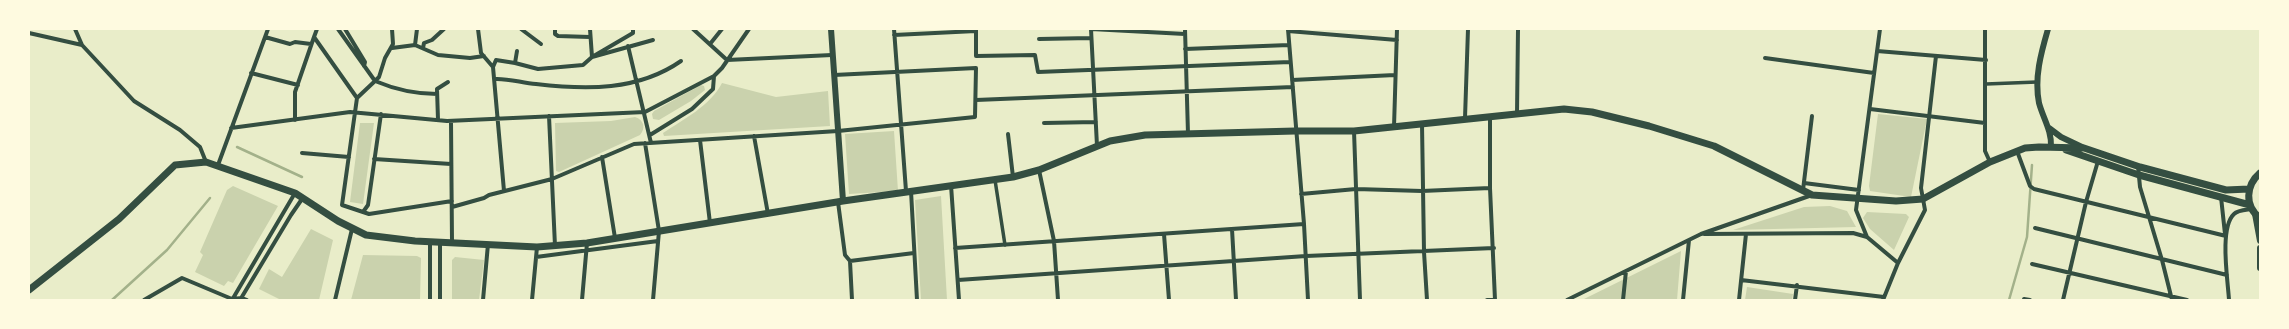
<!DOCTYPE html>
<style>
body{margin:0}
#map{position:relative;width:2289px;height:329px;overflow:hidden;background:#e9edc9;font-family:Montserrat,sans-serif}
canvas{display:block}
.frame{position:absolute;inset:0;border:30px solid #fefae0;pointer-events:none}
</style>
<div id="map">
<canvas width="2289" height="329"></canvas>
<div class="frame"></div>
</div>
<script>
const ctx = document.querySelector('canvas').getContext('2d');
ctx.lineJoin = 'round';
function fillPath(path, color) { ctx.fillStyle = color; ctx.fill(path, 'evenodd'); }
function strokePath(path, color, width, dash) { ctx.strokeStyle = color; ctx.lineWidth = width; ctx.lineCap = dash ? 'butt' : 'round'; ctx.setLineDash(dash || []); ctx.stroke(path); }
fillPath(new Path2D(`
 M722,83L776,97L828,91L830,126L664,136L663,133C684,119 710,106 722,83Z
 M701,85L704,86L705,90L691,101L659,120L653,119L652,114L654,111Z
 M1878,114L1927,119L1911,197L1870,191L1869,186Z
 M635,117C644,120 646,128 640,135L559,172L556,171L555,123L611,121Z
 M360,123H374L363,204L350,202Z
 M894,131L898,191L849,194L845,134Z
 M233,186L278,206L233,283L228,281L224,286L195,272L203,255L200,252L227,190Z
 M941,196L947,300H921L915,200Z
 M1830,206L1847,211L1856,227L1733,230L1804,207Z
 M1867,212L1906,214L1909,217L1894,250L1870,229L1863,218Z
 M311,229L333,240L319,300H281L259,289L269,269L282,277Z
 M1681,251L1677,300H1582Z
 M363,255L417,256L421,258L420,300H351Z
 M455,257L484,260L479,300H452V260Z
 M1747,287L1793,294L1792,300H1745Z`), '#cad2ad');
strokePath(new Path2D(`
 M237,147L302,177
 M112,300L167,250L210,198
 M2009,300L2027,237L2032,165`), '#a3b18a', 2.5);
strokePath(new Path2D(`
 M1986,84L2037,82
 M995,180L1005,245`), '#344e41', 3.5);
strokePath(new Path2D(`
 M75,29L82,45
 M317,29L314,37L357,98L342,205L369,214L452,201
 M338,29L375,81L357,98
 M345,29L365,62L364,66
 M392,29L393,44L385,58L379,77L375,81C394,89 416,94 437,94
 M478,29L481,53L493,67L504,191
 M521,29L541,44
 M555,29V34L558,36L590,37
 M590,29L592,57L633,33V29
 M693,29L727,60L832,55
 M894,29L906,191
 M976,29V56L1035,55L1038,72L1290,62
 M1091,29L1097,146
 M1091,29L1185,34
 M1185,29L1188,134
 M1288,29L1304,224L1308,300
 M1880,29L1856,210L1867,237L1898,263
 M1985,29V151L1990,162
 M1288,31L1397,40
 M29,33L82,45L134,101L180,130L200,147L206,162
 M894,35L976,31
 M265,37L290,44L295,42L311,44
 M1039,39L1091,38
 M710,44L722,29
 M415,45L417,29
 M628,46L651,143
 M392,48L415,45L438,55L470,58L484,56
 M423,48L424,43L432,40L444,29
 M1185,49L1289,45
 M1877,51L1986,60
 M1765,58L1874,73
 M515,63L538,69L583,65L592,57L653,40
 M493,67L496,60L515,63L517,51
 M251,73L298,85
 M494,79C508,78 522,83 536,84C586,90 638,91 681,61
 M1292,80L1395,75
 M976,100L1293,87
 M1870,109L1985,123
 M1517,114L1518,29
 M549,116L555,246
 M1490,117V188L1495,300
 M1465,118L1468,29
 M295,120V92L314,37
 M438,120L437,89L448,82
 M451,121L452,242
 M1044,123L1096,122
 M1422,124L1424,252L1427,300
 M1394,127L1397,29
 M231,128L350,112L447,121L645,112L714,76L722,68L749,29
 M1354,131L1360,300
 M1008,134L1013,177
 M650,135L692,109L713,89L714,76
 M754,136L768,214
 M700,140L710,223
 M645,143L659,231L653,300
 M2017,151L2030,186L2034,189L2226,236
 M302,153L349,157
 M602,157L615,238
 M374,159L451,164
 M218,165L268,29
 M2138,166L2140,187L2162,260L2172,300
 M1039,170L1054,241L1058,300
 M1804,183L1859,190
 M951,185L959,300
 M1803,190L1812,116
 M911,191L917,300
 M1301,194L1356,189L1422,191L1490,188
 M2221,197L2225,234
 M838,202L845,255L850,261
 M452,207L484,198L489,195L552,179L634,144L838,131L975,117L976,68L834,75
 M363,212L368,205L381,114
 M2035,228L2227,275
 M1232,229L1236,300
 M1164,234L1169,300
 M1704,234L1853,233L1867,237
 M440,241V300
 M955,248L1304,224
 M536,257L658,241
 M850,261L914,253
 M850,261L852,300
 M2032,264L2187,300
 M958,280L1306,256L1494,248
 M1741,280L1884,297
 M2024,299L2030,300
 M144,300L182,278L232,299L242,298L247,300
 M232,300L295,193
 M240,300L291,215L302,199
 M335,300L352,229
 M430,300V241
 M483,300L488,244
 M532,300L537,247
 M582,300L587,243
 M1487,300H1495
 M1567,300L1701,234L1812,195
 M1623,300L1626,271
 M1683,300L1689,240
 M1739,300L1746,234
 M1795,300L1797,285
 M1883,300L1898,263L1925,210L1921,188L1936,56
 M2063,300L2086,202L2098,161
 M2229,300C2228,281 2219,228 2234,214C2238,210 2246,210 2252,209`), '#344e41', 4);
strokePath(new Path2D(`
 M831,29L843,201
 M2048,29C2041,53 2034,78 2039,103C2043,118 2052,131 2051,147
 M2049,128L2061,137L2082,147
 M2255,214L2260,241
 M2260,248V268`), '#344e41', 6);
strokePath(new Path2D(`
 M2066,150L2139,175L2250,205
 M2260,173C2246,185 2244,206 2260,218
 M29,290L119,219L175,165L206,162L295,193L338,221L366,235L415,241L537,247L587,243L843,201L1013,177L1039,170L1110,141L1145,135L1295,131H1354L1564,109L1592,112L1649,126L1714,146L1812,195L1896,201L1923,199L1990,162L2025,148L2039,147L2084,148L2140,167L2226,190L2249,189`), '#344e41', 7);
</script>
